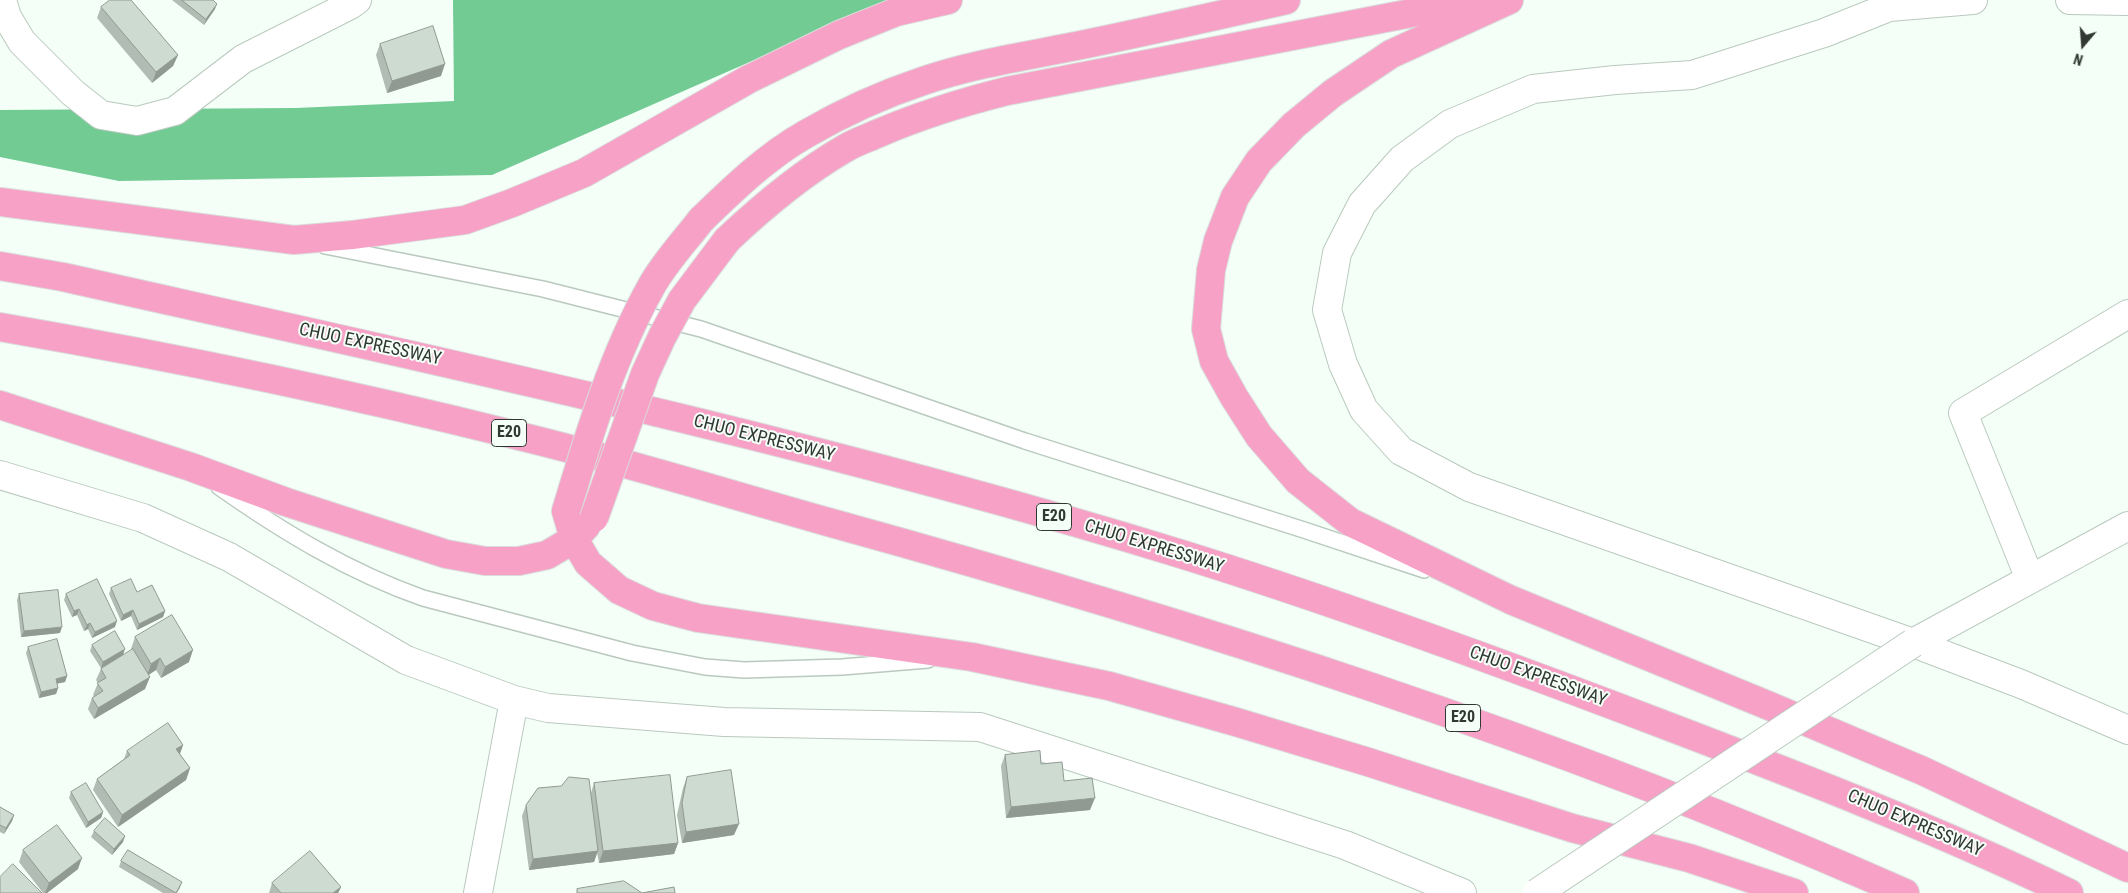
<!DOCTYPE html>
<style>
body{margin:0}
#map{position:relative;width:2128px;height:893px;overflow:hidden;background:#f3fff7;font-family:"Roboto Condensed",sans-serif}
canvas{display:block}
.north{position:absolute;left:2058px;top:20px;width:50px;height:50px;-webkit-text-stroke:4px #f3fff7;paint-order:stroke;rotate:198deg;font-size:14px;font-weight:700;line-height:20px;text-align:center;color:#313733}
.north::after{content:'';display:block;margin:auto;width:18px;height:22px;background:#313733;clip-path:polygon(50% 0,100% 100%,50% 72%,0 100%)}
</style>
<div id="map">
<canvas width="2128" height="893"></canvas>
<div class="north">N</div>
</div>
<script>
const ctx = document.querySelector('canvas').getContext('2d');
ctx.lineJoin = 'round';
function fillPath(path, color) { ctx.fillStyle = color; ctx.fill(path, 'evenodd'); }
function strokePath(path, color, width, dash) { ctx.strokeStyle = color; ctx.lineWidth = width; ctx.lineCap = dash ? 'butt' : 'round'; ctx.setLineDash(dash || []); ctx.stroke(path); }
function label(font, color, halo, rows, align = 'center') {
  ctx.font = font + ' "Roboto Condensed",sans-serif'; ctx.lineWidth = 4; ctx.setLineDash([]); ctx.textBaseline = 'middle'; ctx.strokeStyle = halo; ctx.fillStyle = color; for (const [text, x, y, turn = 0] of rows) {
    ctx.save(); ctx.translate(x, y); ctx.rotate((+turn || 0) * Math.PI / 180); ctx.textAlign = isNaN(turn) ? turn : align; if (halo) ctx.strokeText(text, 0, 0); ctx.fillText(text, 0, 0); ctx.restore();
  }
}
fillPath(new Path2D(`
 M453,0H891L492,175L119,181L0,157V110L296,108L454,101Z`), '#71cb93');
const service = new Path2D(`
 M325,246L543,289L701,329L1025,441L1304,530L1424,570
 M219,487C283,532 349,572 423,598L632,653L705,667L744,670L842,667L928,660`);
const minor = new Path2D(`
 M2,0L7,17L22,42L73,93L101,115L137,121L175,111L243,59L350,5L357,0
 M1973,0L1889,7L1824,33L1692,75L1615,80L1533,89L1450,124L1402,159L1362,204L1337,253L1327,310L1343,364L1364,410L1401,451L1469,487L1913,643L2021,684L2128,730
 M2070,0L2128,1
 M0,475L143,518L229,557L406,660L514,700L548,708L724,722L980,727L1345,845L1462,893
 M2030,579L1963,413L2128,314
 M1913,643L2128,526
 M478,893L514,700`);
const motorway = new Path2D(`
 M1509,0L1391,54L1333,93L1294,125L1259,161L1235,197L1218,241L1211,270L1206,329L1214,361L1234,397L1259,436L1298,481L1350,522L1511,600L1767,705L1923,771L2128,868
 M0,202L294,240L352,235L465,220L512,203L584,173L749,79L839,35L896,12L948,0
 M701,220C733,189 767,156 806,134C842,113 884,94 923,81C976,63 1032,55 1086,44C1153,30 1220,15 1286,0
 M727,240C763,206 801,174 844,149C855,142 868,138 879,133C921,115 963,102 1007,91L1479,0
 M0,266L63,277C438,361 814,441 1181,554C1339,603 1494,660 1649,719C1791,773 1932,827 2069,893
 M0,327C174,357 348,393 519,436C623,461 725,493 828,522C1194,623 1557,739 1905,893
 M0,405L191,467L286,502L446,554L485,561H519L547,555L574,539L586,526
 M566,511L574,539L588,563L619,590L653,606L698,618L972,657L1109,686L1236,722L1368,762L1572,828L1689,858L1794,893`);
strokePath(service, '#bac9bf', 18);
strokePath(minor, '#bac9bf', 30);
strokePath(motorway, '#dadbda', 30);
strokePath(service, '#fff', 15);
strokePath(minor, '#fff', 28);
strokePath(motorway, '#f8a1c7', 28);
const minorBridge = new Path2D(`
 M1537,893L1913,643`);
const motorwayBridge = new Path2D(`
 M566,511C589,435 612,357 651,287C664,263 684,242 701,220
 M594,518L645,374L662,337L682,300L727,240`);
strokePath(minorBridge, '#bac9bf', 30, []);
strokePath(motorwayBridge, '#dadbda', 30, []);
strokePath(minorBridge, '#fff', 28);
strokePath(motorwayBridge, '#f8a1c7', 28);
fillPath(new Path2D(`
 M172,0H213L215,9L204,25Z
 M101,7L178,55L173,66L152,83L97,18Z
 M380,44L441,76L387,93L376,55Z
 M111,588L137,592L165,611L163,617L137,630L131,616L121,621L109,594Z
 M19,594L60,633L21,637L17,600Z
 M66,594L115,627L92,638L88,629L84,631L77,615L72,617L64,600Z
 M135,637L189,662L161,678L156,670L148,675L145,689L94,719L88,709L92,698L94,696L93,695L98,683L96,680L101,669L132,650L131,649Z
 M92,645L123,655L101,668L90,651Z
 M28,647L67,676L65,682L57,684L58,688L56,694L39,698L26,653Z
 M183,745L180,754L190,768L186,780L118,827L93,790L97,779L124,759L127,751Z
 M1005,755L1064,781L1090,810L1006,818L1001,766Z
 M687,777L734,835L682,843L677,815L683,788Z
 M594,783L678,843L674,854L599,863L597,852L594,862L529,870L522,816L526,805L561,786L591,793Z
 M71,792L103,812L101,818L86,828L69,798Z
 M0,807L14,815L12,821L4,834L0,832Z
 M94,831L123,842L112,855L91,837Z
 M23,850L78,869L47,893H43L19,862Z
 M121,861L182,882L180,888L177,893H163L119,867Z
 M272,883L341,887L338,893H269Z`), '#b0bcb4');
fillPath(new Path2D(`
 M217,4L215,9L204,25L206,19Z
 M178,55L173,66L152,83L156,72Z
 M445,64L441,76L387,93L392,81Z
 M79,609L77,615L72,617L74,611Z
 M133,610L131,616L121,621L123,615Z
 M165,611L163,617L137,630L139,624Z
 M117,621L115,627L92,638L95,632Z
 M90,623L88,629L84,631L87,625Z
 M62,627L60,633L21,637L24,631Z
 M125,649L123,655L101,668L103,662Z
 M193,650L189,662L161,678L165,667Z
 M160,658L156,670L147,676L151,664Z
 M67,676L65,682L54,684L56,679Z
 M150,677L145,689L94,719L98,708Z
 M58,688L56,694L39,698L41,692Z
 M183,745L179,756L176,749Z
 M190,768L186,780L118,827L122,815Z
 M1095,798L1090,810L1006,818L1011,807Z
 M103,812L101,818L86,828L88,822Z
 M14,815L12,821L4,834L6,828Z
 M739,824L734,835L682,843L686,832Z
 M125,836L123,842L112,855L114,849Z
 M678,843L674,854L599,863L603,851Z
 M598,851L594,862L529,870L533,859Z
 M82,858L78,869L47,893H45L49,883Z
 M341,887L338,893H333Z`), '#909992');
const building = new Path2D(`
 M110,0H131L178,55L156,72L101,7Z
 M182,0H213L217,4L206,19Z
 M433,26L445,64L392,81L380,44Z
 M97,579L117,621L95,632L90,623L87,625L79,609L74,611L66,594Z
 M131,579L137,592L152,585L165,611L139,624L133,610L123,615L111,588Z
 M58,590L62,627L24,631L19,594Z
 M172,615L193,650L165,667L160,658L151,664L135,637Z
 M115,631L125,649L103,662L92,645Z
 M57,639L67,676L56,679L58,688L41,692L28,647Z
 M133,649L150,677L98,708L92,698L103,691L97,683L106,678L101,669Z
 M168,723L183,745L176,749L190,768L122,815L97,779L130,755L127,751Z
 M1040,751L1041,764L1062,762L1064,781L1092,778L1095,798L1011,807L1005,755Z
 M731,770L739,824L686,832L682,803L687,777Z
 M670,775L678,843L603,851L594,783Z
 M569,777L589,779L598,851L533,859L526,805L538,788L561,786Z
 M86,783L103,812L88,822L71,792Z
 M0,807L14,815L6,828L0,825Z
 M105,818L125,836L114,849L94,831Z
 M57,825L82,858L49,883L23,850Z
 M128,850L182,882L176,893L121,861Z
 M310,851L341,887L333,893H281L272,883Z
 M13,864L42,893H0V877Z
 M624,881L642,893L674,887L675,893H577V889Z`);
fillPath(building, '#cddbd1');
strokePath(building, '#909992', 1);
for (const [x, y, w] of [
 [509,433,35],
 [1054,517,35],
 [1463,718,35]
]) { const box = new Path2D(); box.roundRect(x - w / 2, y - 13.5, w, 27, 4); ctx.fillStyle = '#f3fff7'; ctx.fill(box); strokePath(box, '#313733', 1); }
label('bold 16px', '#313733', null, [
 ["E20",509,433],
 ["E20",1054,517],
 ["E20",1463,718]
]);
label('18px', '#313733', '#f3fff7', [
 ["CHUO EXPRESSWAY",370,345,12],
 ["CHUO EXPRESSWAY",764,439,14],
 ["CHUO EXPRESSWAY",1154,547,17],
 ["CHUO EXPRESSWAY",1538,677,20],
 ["CHUO EXPRESSWAY",1915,824,23]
]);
</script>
